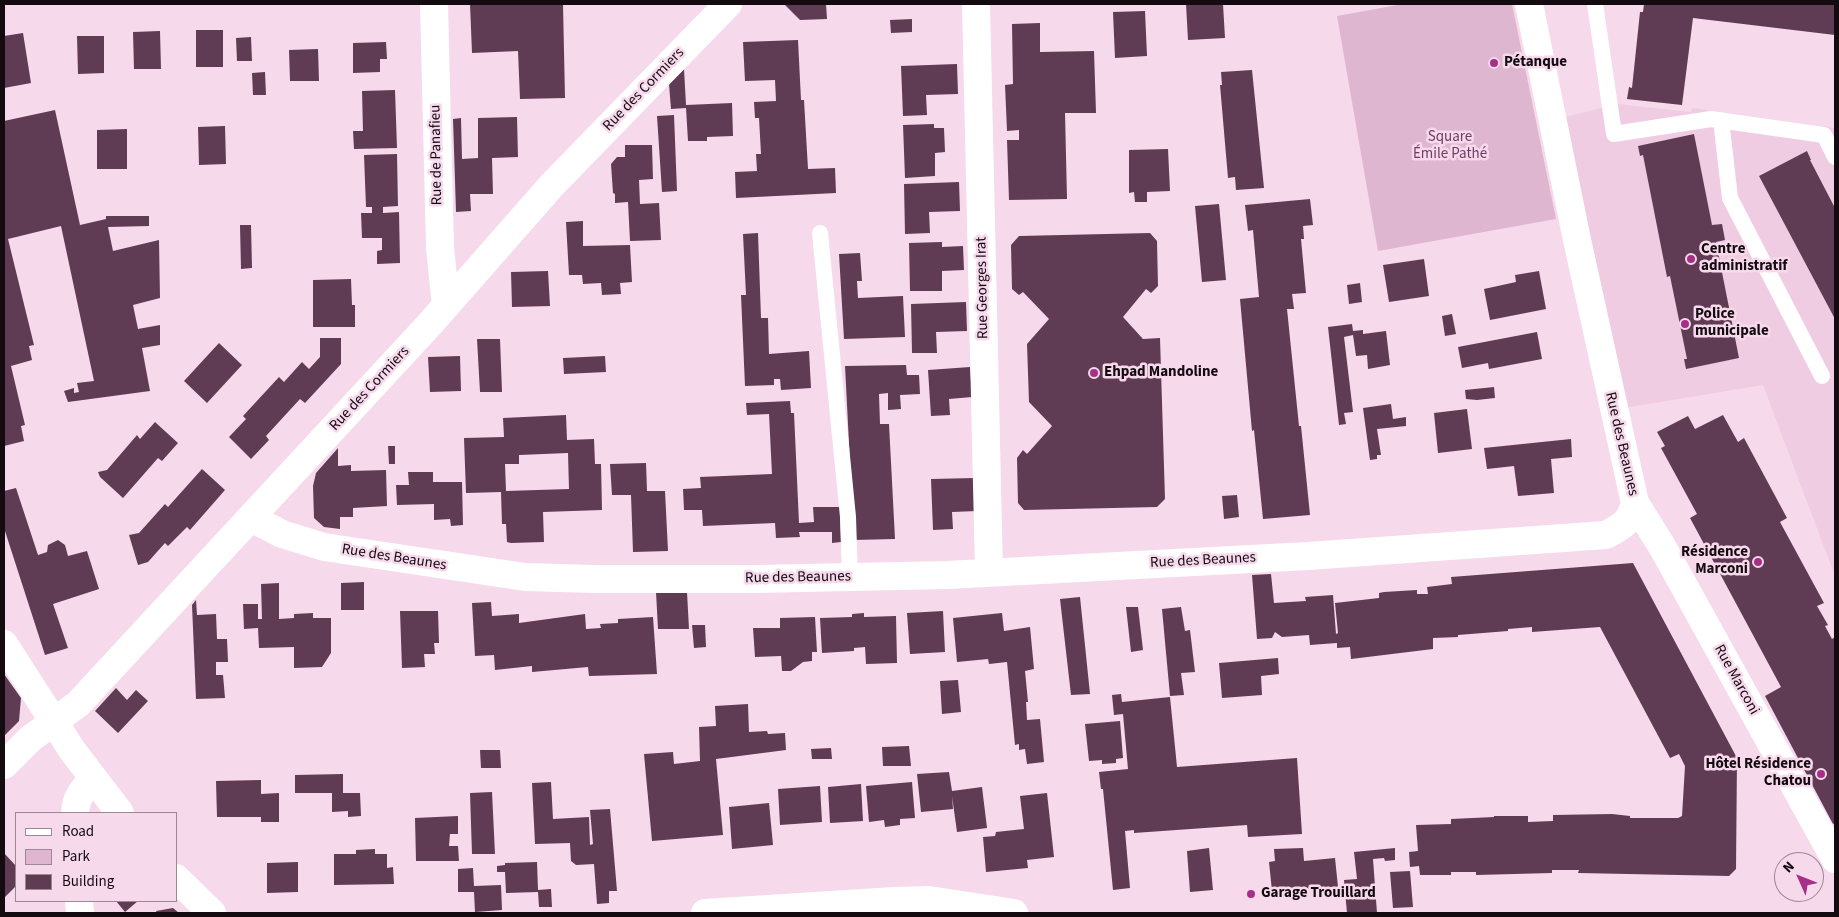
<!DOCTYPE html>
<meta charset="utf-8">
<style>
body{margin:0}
#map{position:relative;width:1839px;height:917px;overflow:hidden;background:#f6d9eb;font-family:"Source Sans 3",sans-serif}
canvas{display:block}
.frame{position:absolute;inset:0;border:5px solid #140b11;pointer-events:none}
.legend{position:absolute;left:15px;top:812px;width:162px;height:90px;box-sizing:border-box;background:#f6d9eb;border:1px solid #9c8794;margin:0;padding:6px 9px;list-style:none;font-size:15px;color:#140b11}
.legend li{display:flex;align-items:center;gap:10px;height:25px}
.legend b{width:25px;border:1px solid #9c8794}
.north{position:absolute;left:1774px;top:852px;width:50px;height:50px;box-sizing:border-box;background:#f6d9eb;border:1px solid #9c8794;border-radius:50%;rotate:314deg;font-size:14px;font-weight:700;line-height:20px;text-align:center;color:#140b11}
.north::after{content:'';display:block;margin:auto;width:18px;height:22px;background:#a63088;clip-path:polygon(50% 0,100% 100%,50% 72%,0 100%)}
</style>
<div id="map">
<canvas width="1839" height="917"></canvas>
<div class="frame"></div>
<ul class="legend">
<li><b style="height:6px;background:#fff"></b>Road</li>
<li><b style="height:14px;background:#deb6d0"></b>Park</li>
<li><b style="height:14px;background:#603b54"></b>Building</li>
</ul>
<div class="north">N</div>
</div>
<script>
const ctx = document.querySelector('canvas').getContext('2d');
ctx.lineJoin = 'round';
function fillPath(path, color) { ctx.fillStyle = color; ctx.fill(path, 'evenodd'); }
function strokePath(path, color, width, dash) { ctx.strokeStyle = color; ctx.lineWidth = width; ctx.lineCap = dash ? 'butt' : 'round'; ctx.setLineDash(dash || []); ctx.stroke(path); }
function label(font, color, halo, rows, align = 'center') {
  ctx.font = font + ' "Source Sans 3",sans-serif'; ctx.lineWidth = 5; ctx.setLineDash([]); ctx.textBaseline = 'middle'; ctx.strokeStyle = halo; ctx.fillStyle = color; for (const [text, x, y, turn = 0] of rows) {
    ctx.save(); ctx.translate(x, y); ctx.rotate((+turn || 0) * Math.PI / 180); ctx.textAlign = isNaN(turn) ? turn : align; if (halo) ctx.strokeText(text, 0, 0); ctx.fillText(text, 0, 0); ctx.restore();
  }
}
fillPath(new Path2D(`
 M1618,104L1691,112L1692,108L1835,128V576L1763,385L1624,408L1565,117Z`), '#f0cce3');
fillPath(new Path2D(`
 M1403,4H1512L1556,219L1378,251L1337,16Z`), '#deb6d0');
fillPath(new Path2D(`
 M470,4H563L565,98L520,99L518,51L472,53Z
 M784,4H826L827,19L800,20Z
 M1186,4H1223L1225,38L1188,40Z
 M1644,4H1835V35L1693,18L1682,105L1627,99L1629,87L1632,88L1640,12H1643Z
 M1145,11L1147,56L1115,58L1113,12Z
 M912,19V32L891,33L890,20Z
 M1040,23V52L1094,51L1096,113H1065L1067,199L1009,200L1007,140H1019V130L1007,131L1005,85L1013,84L1012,24Z
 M196,30H223V67H196Z
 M160,31L161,69H134L133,32Z
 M23,33L31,83L4,88V36Z
 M77,36H104V73L78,74Z
 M251,37L252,61H237L236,38Z
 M798,40L801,100H804L808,169L835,168L836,193L736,198L735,172L757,171L756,154H761L759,118H755L754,102L776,101L775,80L745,81L743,42Z
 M386,42L387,59H380V72L353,73V43Z
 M318,49L319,81H290L289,50Z
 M957,64L958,94L926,95L927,115L903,116L901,66Z
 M684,69L686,105L732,103L733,136L707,137V141H688L686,108L671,109L669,84Z
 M1252,70L1264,188L1236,190L1235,177L1228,178L1220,85H1222L1221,72Z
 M265,72L266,95H253L252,73Z
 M395,90L397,148L354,149L353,131H363L362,91Z
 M55,110L80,225L106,219V216H149V226L108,227L113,251L159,240L160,298L133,305L138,329L160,325V345L142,348L150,391L68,402L64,391L74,388V393L79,392L77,383L94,381L61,226L8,239L34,345L29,346L32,360L11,366L25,425L21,426L24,441L4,446V121Z
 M674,115L677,191L662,192L657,116Z
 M517,117L518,157L492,158L493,194H470L471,211L456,212L453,119L461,118L462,159L478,158V118Z
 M934,124V128H944L945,152L935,153V176L905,178L903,125Z
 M225,126L226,164L199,165L198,127Z
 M127,129V169H97V130Z
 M1694,134L1712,225L1722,224L1725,240L1716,242L1739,358L1686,369L1684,359H1687L1670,276L1667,277L1643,155L1640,156L1638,146Z
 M625,145H652L653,179L639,180L640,204L659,203L661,240L630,241L628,202L615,203V194L613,193L611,164L617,157H625Z
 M1168,149L1170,191L1147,192V202H1135L1134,192L1129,193V150Z
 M1807,151L1811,160H1810L1835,208V319L1759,176Z
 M397,154L398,206L383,207V213L399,212L400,263L377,264V251L382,250V238H362L361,213H372V207H366L364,155Z
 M959,182L960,211L929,212L930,233L905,234L904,184Z
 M1310,199L1313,225L1303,226L1304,239H1301L1306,293L1292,294L1294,309H1287L1299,426H1301L1310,515L1263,519L1254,430L1252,431L1240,299L1259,297L1253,230L1248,231L1245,205Z
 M1219,204L1226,280L1202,282L1195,206Z
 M583,221V246L630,245L632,282L620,283L621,294L602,295L601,283L583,284L582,275H569L566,222Z
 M240,225H251L252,268L241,269Z
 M758,233L761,318H768L769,354L809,351L811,388L781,390L780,379H774V385L745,386L741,295H746L743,234Z
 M1150,233L1157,241L1158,286L1151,293L1146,289L1123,317L1143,339L1160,338L1165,499L1157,507L1024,510L1018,503L1017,458L1023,450L1027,454L1052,426L1029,402L1027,344L1049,319L1023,292L1019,295L1012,289L1011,245L1019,236Z
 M942,242V247L963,246L964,270L942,271V291H910L909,243Z
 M860,253L862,281H857L858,298L903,296L905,337L844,339L839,254Z
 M1424,259L1429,296L1389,302L1383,265Z
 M548,271L550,306L512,307L511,272Z
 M1539,271L1546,309L1490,320L1484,289L1516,282L1515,275Z
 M351,279L352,305H355V327H313V280Z
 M1360,283L1362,302L1349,304L1347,285Z
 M966,302L967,331L936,332L937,353H912L911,304Z
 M1452,314L1456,334L1445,336L1442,316Z
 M1352,324L1353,331L1363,330V334L1386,331L1390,365L1368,369L1367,355L1356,356L1353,335L1344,337L1353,412L1344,413L1346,424L1339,425L1328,327Z
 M1537,332L1542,359L1489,369L1488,363L1462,368L1458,347Z
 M320,338H341V364L305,403L300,399L266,436L269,440L251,459L229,437L246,419L243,416L279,377L284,382L302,362L309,369L320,357Z
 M477,339H500L502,392H480Z
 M219,343L242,365L207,403L184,381Z
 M460,356L461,391L430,392L428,357Z
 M605,356L606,372L564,374L563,358Z
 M906,365L907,375H919L920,394L900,395L901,409L888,410V393L879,394L880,424H889L895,539L854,540L845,366Z
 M970,367L972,397L949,399L950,415L931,416L928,370Z
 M1494,387L1495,398L1477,400L1466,399L1465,390Z
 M790,401L791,413H794L799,523L814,522L813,507H840L841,542L832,543V532H799L800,537L776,538L775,523L703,526L702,510H684L683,489L701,488L700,477L772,474L769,414L747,415L746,403Z
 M1391,404L1393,419L1406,417V426L1377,429L1381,455H1377V459L1370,460L1363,408Z
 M1467,409L1472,449L1438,453L1434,413Z
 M566,415L567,440L594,439L595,464H601L602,510L543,512L544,542L511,543L507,542L506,524H502L501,492L466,493L464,438L504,437L503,418ZM568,453L569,489L506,491L505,464H519V455Z
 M1723,415L1738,442L1744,438L1787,518L1780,522L1824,603L1817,606L1828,625L1825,626L1832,639L1835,637V823L1833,824L1765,696L1781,687L1690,518L1697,514L1661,448L1665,446L1657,432L1688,416L1695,429Z
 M155,422L178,443L162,461L158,458L123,498L100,477L98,472L107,470L137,435L140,439Z
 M1571,439L1572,457L1551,459L1554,493L1518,496L1514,466L1487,469L1484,448Z
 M388,446H395V464H389Z
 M338,448V466L351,465V471L386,470L387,506L353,508V517H340V529L324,527L314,518L313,486L316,473Z
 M646,463L647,491H665L668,551L633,552L631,495H612L610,464Z
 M202,469L225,490L190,530L187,527L168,546L165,543L148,562L138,565L129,535L139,533L165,504L168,507Z
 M408,472H433V482H462L463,525L451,526L450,519L434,520V504L397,505L396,485H409Z
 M975,478L977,511L952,512L953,529L933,530L931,479Z
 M16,488L38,555L47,552L48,545L58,540L65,545L68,556L87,551L99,589L53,604L68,648L45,655L4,528V491Z
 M1237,495L1239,517L1224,519L1222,496Z
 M1633,563L1737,758L1736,869L1729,876L1578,873L1579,870H1552V873L1476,875V872H1451V875H1420L1419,866L1410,867L1409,852L1418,851L1416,825L1451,824V819L1494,817V816H1528V822L1553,821V815L1612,814L1630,816V818H1678L1682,816L1685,766L1679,754L1670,758L1600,627L1532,632V627L1508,629V631L1458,635V637L1433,638V649L1351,659L1350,647L1337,648V643L1310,645L1309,635L1282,637L1275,632L1272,638L1257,639L1252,575L1271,574L1274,603L1306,601L1305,597L1333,595L1336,634L1338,633L1335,603L1379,598V593L1384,592L1417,590V594H1428L1427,587L1452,584L1451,577Z
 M364,582V610H341V583Z
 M279,583V619L294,618V614L313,613V618H331V653L322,667L294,668V647L259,648L258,628L244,629L243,604H258V619H262L261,584Z
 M656,592H687L689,629H658Z
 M1080,597L1090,694L1071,695L1060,599Z
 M196,600L197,615L216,614L217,639H227L228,662H216V675H223L225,698L196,699L192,605Z
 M491,602L492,616L519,614V623L585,614L586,629L601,628L600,624L618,623V619L653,617L657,674L589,676L588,667L532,672V666L495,670L494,655L475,656L472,603Z
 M1126,607H1138L1143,650L1131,652Z
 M1181,607L1185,631L1190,630L1195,672L1181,673L1184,695L1170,696L1162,609Z
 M400,611H438L439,643H434L435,654H424L425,667L402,668Z
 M943,611L945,652L910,654L907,613Z
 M864,613V617L896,616L897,663L866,664L865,647L854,648V651L822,653L820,618L852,617V614Z
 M1002,613L1004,631L1030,627L1034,669L1025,671L1028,702H1026L1027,720L1040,719L1044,762L1027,764L1025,749L1019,750V744L1015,745L1007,662L989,664L988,659L957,662L953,618Z
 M815,617L817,652H812V661L803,662L791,671H782L781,656L755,657L753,628H780V618Z
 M692,625H705L706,647L694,648Z
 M1278,658L1279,674L1261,676L1262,695L1222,698L1219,663Z
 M4,674L21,698L19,721L5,735Z
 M958,680L961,712L942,714L940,681Z
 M116,688L127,700L136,690L148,701L118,733L95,711Z
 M1121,694L1122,702L1170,697L1177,767L1297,758L1302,834L1248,837L1247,825L1134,833V830L1125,831L1130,888L1113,890L1103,789H1101L1099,772L1128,769L1123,714L1114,715L1112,695Z
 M748,704L749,732L767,731L768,734L785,733L786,750L716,759L723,835L652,841L644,754L673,752L674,764L700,761L699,727L716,726L715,706Z
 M1120,721L1123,758L1116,759V763L1102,764V760L1089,761L1085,724Z
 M909,746L911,766H883L882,747Z
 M831,748L832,759H812L811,749Z
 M480,750H500L501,768H481Z
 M949,772L952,791L982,787L987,828L957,832L952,796L953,809L921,812L917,774Z
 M343,774V793H360L361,816L348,817V811L332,812V793H295V775Z
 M261,780V794L279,793V822H261V817H217L216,781Z
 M551,782L553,819L589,817L590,845L593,844L590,810L610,809L617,891H609V903L597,904L594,864L576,865L571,861L570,843L535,844L532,783Z
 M912,782L915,818L900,819V825L885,827L884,820L869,822L866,786Z
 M861,784L863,821L830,823L828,787Z
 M820,786L822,822L780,825L778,789Z
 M492,792L495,854H472L470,793Z
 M1047,793L1054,857L1027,860L1028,868L986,872L983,837L995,836L996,832L1024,829L1020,796Z
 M769,803L773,845L732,849L729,807Z
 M458,816V834H450L449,846H458L459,861H416L415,818Z
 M1209,848L1213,890L1190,892L1187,851Z
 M1303,848L1304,861L1335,858L1338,887L1272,891L1269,862L1275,861L1274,849Z
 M1395,848V860L1385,861L1384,858L1373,859L1377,913H1347L1344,880L1357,879L1354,852Z
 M375,849V854H387V868L393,867L394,884L334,885V854H356V850Z
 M4,853L16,866V886L4,898Z
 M298,862V892L267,893V863Z
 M537,862L538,890L551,889L552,907H539L538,892L506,893L505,872H497V866L505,865V863Z
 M473,868L474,886L501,885L502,910L475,912L474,892H458V869Z
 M1410,871L1413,907L1393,908L1390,872Z
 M116,901H138L125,912Z
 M173,908L179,913H157L156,911Z`), '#603b54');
strokePath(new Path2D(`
 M1595,4L1614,134L1711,119L1824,135L1835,157
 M1721,120L1730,198L1822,376
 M820,233L848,517L850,577`), '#fff', 16);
strokePath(new Path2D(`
 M434,4L440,248L446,306
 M976,4L989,572
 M1635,503L1663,548L1835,859
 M251,518L282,534L324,547L525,577L595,579H756L947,575L1308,556L1606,535C1623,526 1630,522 1635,503L1577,240L1529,4
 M4,644L72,750L120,813
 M4,765L30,739L78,704L429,325L552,185L728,4
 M75,813C76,798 82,789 94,780
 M176,878L212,913
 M79,901L80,913
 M705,913L894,901L929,900L1014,913`), '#fff', 28);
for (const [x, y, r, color] of [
 [1494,63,5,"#a63088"],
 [1691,259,5,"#a63088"],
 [1685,324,5,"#a63088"],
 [1094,373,5,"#a63088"],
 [1758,562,5,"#a63088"],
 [1821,774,5,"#a63088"],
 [1251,894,5,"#a63088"]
]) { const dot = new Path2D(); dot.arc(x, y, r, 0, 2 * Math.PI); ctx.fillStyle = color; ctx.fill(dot); strokePath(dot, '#f6d9eb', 2); }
label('bold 15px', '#140b11', '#f6d9eb', [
 ["Pétanque",1504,63],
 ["Centre",1701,250],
 ["administratif",1701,267],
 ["Police",1695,315],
 ["municipale",1695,332],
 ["Ehpad Mandoline",1104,373],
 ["Résidence",1748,553,"right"],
 ["Marconi",1748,570,"right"],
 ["Hôtel Résidence",1811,765,"right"],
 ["Chatou",1811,782,"right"],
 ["Garage Trouillard",1261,894]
], 'left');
label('15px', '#140b11', '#f6d9eb', [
 ["Rue des Cormiers",644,90,-46],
 ["Rue de Panafieu",437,155,-91],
 ["Rue Georges Irat",983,288,-91],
 ["Rue des Cormiers",370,389,-47],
 ["Rue des Beaunes",1621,444,77],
 ["Rue des Beaunes",394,558,9],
 ["Rue des Beaunes",1203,561,-3],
 ["Rue des Beaunes",798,578,-1],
 ["Rue Marconi",1736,680,61]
]);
label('15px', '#733b63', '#f6d9eb', [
 ["Square",1450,138],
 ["Émile Pathé",1450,155]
]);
</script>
